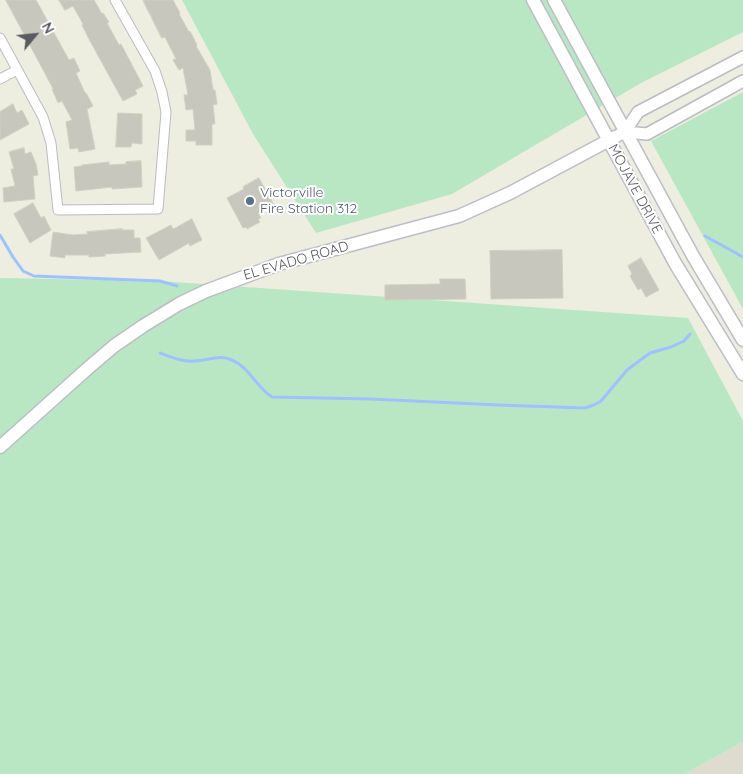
<!DOCTYPE html>
<style>
body{margin:0}
#map{position:relative;width:743px;height:774px;overflow:hidden;background:#edede0;font-family:Quicksand,sans-serif}
canvas{display:block}
.north{position:absolute;left:10px;top:10px;width:50px;height:50px;-webkit-text-stroke:4px #fff;paint-order:stroke;rotate:62deg;font-size:14px;font-weight:700;line-height:20px;text-align:center;color:#595b62}
.north::after{content:'';display:block;margin:auto;width:18px;height:22px;background:#595b62;clip-path:polygon(50% 0,100% 100%,50% 72%,0 100%)}
</style>
<div id="map">
<canvas width="743" height="774"></canvas>
<div class="north">N</div>
</div>
<script>
const ctx = document.querySelector('canvas').getContext('2d');
ctx.lineJoin = 'round';
function fillPath(path, color) { ctx.fillStyle = color; ctx.fill(path, 'evenodd'); }
function strokePath(path, color, width, dash) { ctx.strokeStyle = color; ctx.lineWidth = width; ctx.lineCap = dash ? 'butt' : 'round'; ctx.setLineDash(dash || []); ctx.stroke(path); }
function label(font, color, halo, rows, align = 'center') {
  ctx.font = font + ' Quicksand,sans-serif'; ctx.lineWidth = 4; ctx.setLineDash([]); ctx.textBaseline = 'middle'; ctx.strokeStyle = halo; ctx.fillStyle = color; for (const [text, x, y, turn = 0] of rows) {
    ctx.save(); ctx.translate(x, y); ctx.rotate((+turn || 0) * Math.PI / 180); ctx.textAlign = isNaN(turn) ? turn : align; if (halo) ctx.strokeText(text, 0, 0); ctx.fillText(text, 0, 0); ctx.restore();
  }
}
fillPath(new Path2D(`
 M743,742V774H684Z`), '#dddccf');
fillPath(new Path2D(`
 M182,0H743V32L641,83L452,194L316,233L253,134Z
 M743,92V309L651,141Z
 M0,278L160,281L688,318L743,421V742L684,774H0Z`), '#bae7c3');
strokePath(new Path2D(`
 M0,235L13,257L23,271L34,276L160,281L177,286
 M705,236L743,257
 M160,353C171,357 182,362 194,361C207,361 220,354 232,360C249,367 257,388 272,397L371,399L498,405L585,408L594,405L601,401L627,370L650,353L671,347L684,341L690,334`), '#9ec1ff', 3);
const building = new Path2D(`
 M6,0H36L69,60L74,58L80,71L76,73L85,93H86L93,106L87,109L95,149L79,152L78,148L70,149L66,122L72,120L62,101L58,103L52,89H53Z
 M59,0H94L102,14L103,13L109,22L107,23L119,45L121,44L143,86L135,90L137,94L123,101L90,41L82,25L83,24L73,6L65,10Z
 M143,0H173L180,13L179,14L189,32L190,31L197,45L196,46L210,70L213,90H215L217,104L213,105L215,124H212V145H196V141H186V130H195L193,109L186,110L184,95H188L183,68L179,70L173,60L176,59L165,37L162,38Z
 M13,104L17,113L22,110L29,124L0,140V112Z
 M118,113L142,114V144L132,143L131,147H116Z
 M24,148L25,154L31,152L36,164L38,175L33,176L35,199L4,202L3,188L15,186L11,169H14L9,152Z
 M141,161L142,187L112,189V187L76,191L74,167L82,166V165L109,162V165L126,164V162Z
 M259,178L274,205L258,213L261,218L258,219L260,222L247,229L246,227L243,228L227,198L244,189L243,187Z
 M33,203L41,218L44,216L51,230L30,243L14,214Z
 M192,219L202,240L190,246L189,243L159,260L146,238L171,225L173,229Z
 M122,229V230H134V238H140L141,252L105,254V256L89,257V255H65V258L50,256L53,232L73,235L88,234L87,232Z
 M562,250L563,298L491,299L490,251Z
 M641,258L659,290L646,297L641,288L638,290L630,276L632,274L628,266Z
 M440,279H465L466,299L385,300V285L440,284Z`);
fillPath(building, '#c8c7bd');
strokePath(building, '#d2d0be', 1);
const minor = new Path2D(`
 M0,38L43,117L51,143L58,210L158,209L166,112L162,92L155,71L115,0
 M0,79L17,70`);
const tertiary = new Path2D(`
 M625,132L647,134L743,81
 M619,135L625,132L638,112L743,57`);
const secondary = new Path2D(`
 M533,0L675,263L743,374
 M554,0L693,256L743,340
 M0,447L87,369L114,346L143,326L179,304L206,291L279,264L459,216L510,193L615,137`);
strokePath(minor, '#bbbcc3', 11);
strokePath(tertiary, '#bbbcc3', 14);
strokePath(secondary, '#bdbec7', 15);
strokePath(minor, '#fff', 9);
strokePath(tertiary, '#fff', 11);
strokePath(secondary, '#fff', 12);
for (const [x, y, r, color] of [
 [250,201,5,"#5c6f8a"]
]) { const dot = new Path2D(); dot.arc(x, y, r, 0, 2 * Math.PI); ctx.fillStyle = color; ctx.fill(dot); strokePath(dot, '#fff', 2); }
label('14px', '#595b62', '#fff', [
 ["MOJAVE DRIVE",635,189,62],
 ["EL EVADO ROAD",296,261,-16]
]);
label('14px', '#4e5e75', '#fff', [
 ["Victorville",260,193],
 ["Fire Station 312",260,209]
], 'left');
</script>
